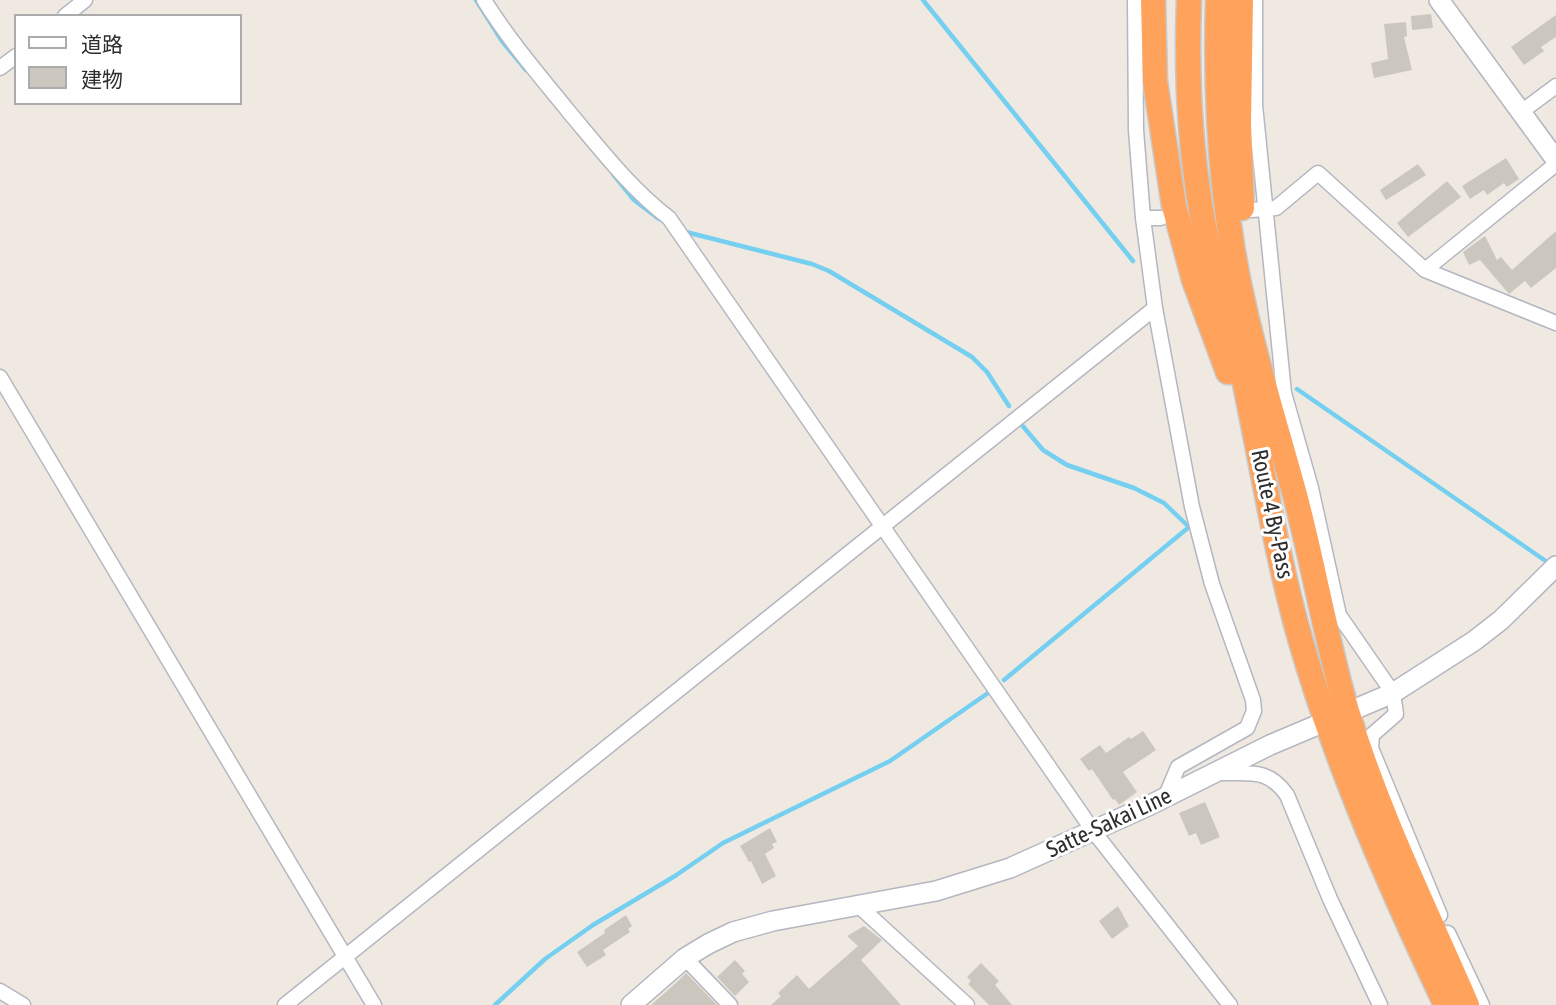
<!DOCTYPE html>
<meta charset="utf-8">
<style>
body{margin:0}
#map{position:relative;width:1556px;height:1005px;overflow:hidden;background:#efe9e1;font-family:"Asap Condensed","Noto Sans JP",sans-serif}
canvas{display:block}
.legend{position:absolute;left:14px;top:14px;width:228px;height:91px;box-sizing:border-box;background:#fff;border:2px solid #ababab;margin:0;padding:9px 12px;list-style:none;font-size:21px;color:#2e2e2e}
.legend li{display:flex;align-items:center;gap:14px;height:35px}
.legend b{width:35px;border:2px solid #ababab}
</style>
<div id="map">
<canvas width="1556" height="1005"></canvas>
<ul class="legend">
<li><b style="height:9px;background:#fff"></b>道路</li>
<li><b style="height:19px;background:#cbc7bf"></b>建物</li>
</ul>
</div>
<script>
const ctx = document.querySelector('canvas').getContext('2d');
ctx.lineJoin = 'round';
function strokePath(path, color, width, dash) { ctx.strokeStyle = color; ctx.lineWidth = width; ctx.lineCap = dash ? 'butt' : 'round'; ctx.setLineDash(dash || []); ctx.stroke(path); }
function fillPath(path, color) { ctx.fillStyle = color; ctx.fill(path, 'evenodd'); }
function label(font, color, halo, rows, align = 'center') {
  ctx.font = font + ' "Asap Condensed",sans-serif'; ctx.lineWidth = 6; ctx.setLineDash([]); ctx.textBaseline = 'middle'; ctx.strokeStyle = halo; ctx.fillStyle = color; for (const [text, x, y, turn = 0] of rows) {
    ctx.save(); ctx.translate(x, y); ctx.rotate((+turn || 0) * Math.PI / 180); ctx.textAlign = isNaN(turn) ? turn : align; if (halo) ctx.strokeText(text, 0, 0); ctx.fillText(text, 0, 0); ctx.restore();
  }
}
strokePath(new Path2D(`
 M476,0L502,41L526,70
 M923,0L1133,261
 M613,174L634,200L659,219
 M686,232L812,264L829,271L972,357L987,372L1009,406
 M1297,389L1550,564
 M1004,680L1189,527L1164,503L1134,488L1067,465L1043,450L1021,424
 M495,1005L545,959L593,925L675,876L723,843L890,761L988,693`), '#75cff0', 4.5);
fillPath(new Path2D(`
 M1431,14L1433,28L1412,30L1411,16Z
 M1556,15V37L1541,47L1544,51L1524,65L1511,47Z
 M1406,22L1407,36L1404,37L1412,70L1374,78L1371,63L1388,59L1384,24Z
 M1506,158L1519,179L1507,187L1504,183L1487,195L1484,190L1470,199L1462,186Z
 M1418,164L1426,175L1386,200L1380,190Z
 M1447,181L1461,197L1408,237L1397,223Z
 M1556,231V268L1531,288L1525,281L1509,294L1480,260L1469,265L1463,252L1485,236L1497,260L1501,257L1512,270Z
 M1143,731L1156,750L1123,772L1137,792L1119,805L1115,799L1113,800L1092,769L1089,771L1080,759L1100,745L1106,753L1129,737L1131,739Z
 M1205,802L1220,837L1201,845L1196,833L1189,836L1179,813Z
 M770,828L777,842L772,844L774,848L765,854L776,876L762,884L751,861L749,862L740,846Z
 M1118,906L1129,926L1112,939L1099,921Z
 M626,915L632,926L628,929L630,932L603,950L606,955L587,967L577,952L605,933L604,930Z
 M864,926L882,940L861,960L901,1005H771L781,996L778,993L797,975L809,989L858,946L847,936Z
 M735,960L745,971L742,974L749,982L735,996L717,977Z
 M981,963L999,981L995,985L1012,1005H989L968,984L971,981L967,977Z
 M686,973L717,1005H651L677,982Z`), '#cbc7bf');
const street = new Path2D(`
 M484,0C509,40 539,75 569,112C601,150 630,188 669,218L1094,832L1230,1005
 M1135,0L1136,130L1143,218
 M1255,0V105L1284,393L1311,488L1339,615L1393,693L1396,714L1372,735L1371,748L1440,915
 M65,16L85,0
 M0,68L16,56
 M1521,112L1556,86
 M1252,210L1276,208L1318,173L1425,270L1556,323
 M1161,218H1143L1155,308L1192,507L1212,584L1253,700L1254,711L1247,728L1178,767L1165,798
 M1425,270L1556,164
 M0,377L374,1005
 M1217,773C1249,774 1267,767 1287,795L1330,899L1380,1005
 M859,906L967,1005
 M1448,933L1482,1005
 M685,958L730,1005
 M0,991L23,1005
 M285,1005L1155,308`);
const secondary = new Path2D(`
 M1439,0L1556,160
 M631,1005L685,958L708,944L733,932L773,921L936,891L1010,868L1150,805L1270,745L1393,693L1474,641L1501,620L1556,566`);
const highway = new Path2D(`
 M1153,0L1155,81L1174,206L1194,280L1228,372
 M1189,0C1186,79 1190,159 1206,236C1216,287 1234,334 1245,384C1263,471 1277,558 1301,642C1338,769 1390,886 1446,1005
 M1218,0C1215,103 1221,210 1245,311C1259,372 1278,433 1295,495C1314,566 1326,640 1347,711C1378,813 1425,908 1467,1005
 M1241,0L1239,123L1242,208`);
strokePath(street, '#b4b7c1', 17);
strokePath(secondary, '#b4b7c1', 22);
strokePath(highway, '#c9c9c9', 27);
strokePath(street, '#fff', 14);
strokePath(secondary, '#fff', 19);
strokePath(highway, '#ffa35c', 24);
label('23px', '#2e2e2e', '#fff', [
 ["Route 4 By-Pass",1272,514,78],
 ["Satte-Sakai Line",1109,823,-25]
]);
</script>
